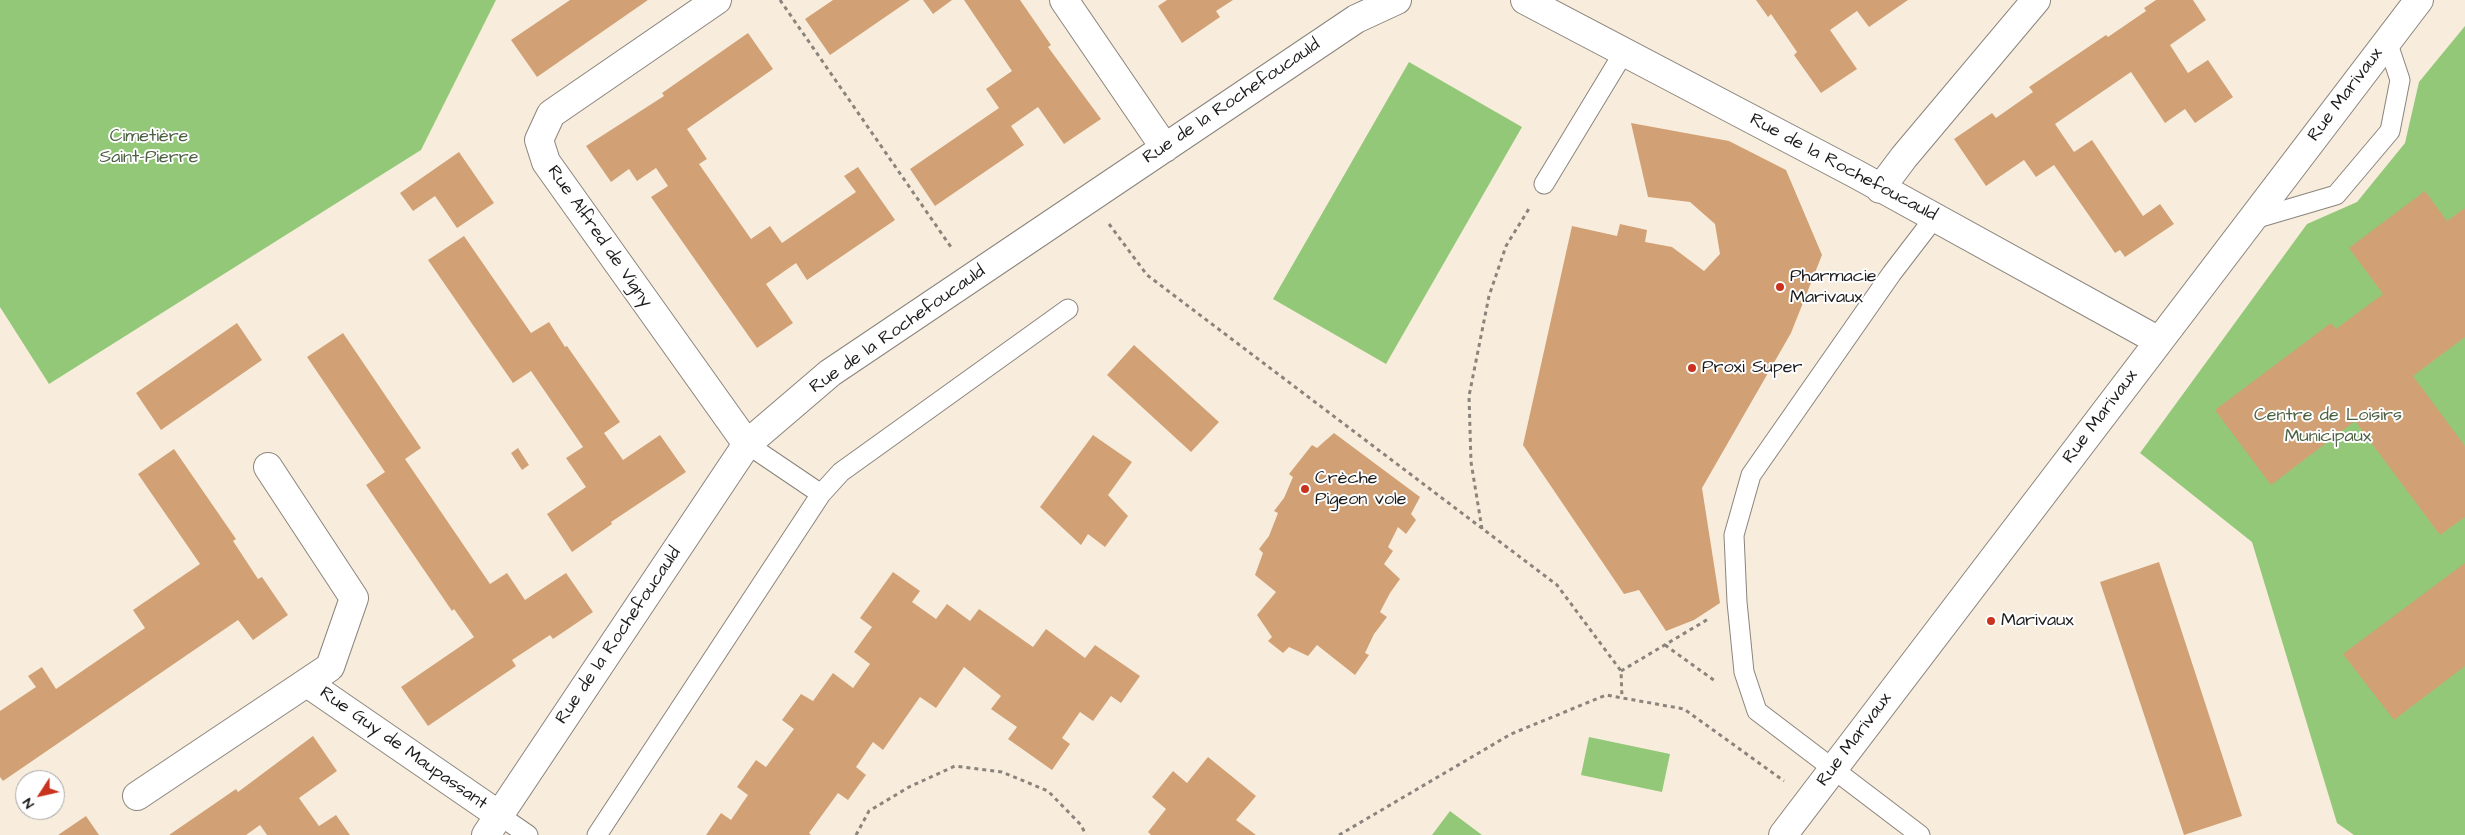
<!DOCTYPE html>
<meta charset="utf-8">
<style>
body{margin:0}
#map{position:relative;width:2465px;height:835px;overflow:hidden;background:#f8eddd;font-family:"Architects Daughter",sans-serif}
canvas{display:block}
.north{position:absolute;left:15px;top:770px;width:50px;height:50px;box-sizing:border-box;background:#fff;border:1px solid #a4a4a4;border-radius:50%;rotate:235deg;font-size:14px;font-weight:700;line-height:20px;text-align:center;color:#1c1c1c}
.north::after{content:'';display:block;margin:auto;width:18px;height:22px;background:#c8321e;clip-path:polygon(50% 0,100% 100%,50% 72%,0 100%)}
</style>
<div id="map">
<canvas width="2465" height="835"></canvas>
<div class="north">N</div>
</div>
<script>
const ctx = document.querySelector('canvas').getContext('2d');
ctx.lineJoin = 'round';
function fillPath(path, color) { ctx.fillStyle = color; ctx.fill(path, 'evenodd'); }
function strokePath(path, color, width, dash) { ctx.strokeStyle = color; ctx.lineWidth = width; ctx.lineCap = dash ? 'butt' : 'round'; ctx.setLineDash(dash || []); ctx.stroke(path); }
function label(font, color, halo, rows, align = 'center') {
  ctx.font = font + ' "Architects Daughter",sans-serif'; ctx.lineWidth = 4; ctx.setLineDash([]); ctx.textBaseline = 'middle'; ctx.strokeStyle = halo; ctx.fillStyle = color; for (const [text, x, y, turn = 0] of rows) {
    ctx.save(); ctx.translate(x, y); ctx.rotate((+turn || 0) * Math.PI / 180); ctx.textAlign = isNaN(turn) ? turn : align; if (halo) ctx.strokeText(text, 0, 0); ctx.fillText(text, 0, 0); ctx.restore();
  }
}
fillPath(new Path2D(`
 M0,0H496L421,150L49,384L0,307Z
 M2465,26V835H2354L2337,823L2252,542L2140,453L2307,224L2357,202L2405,143L2419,82Z
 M1409,62L1522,127L1386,364L1273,299Z
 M1589,737L1670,754L1662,792L1581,775Z
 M1450,811L1482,835H1432Z`), '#94c879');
fillPath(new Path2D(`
 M570,0H648L537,77L511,40Z
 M833,0H910L830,55L805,19Z
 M923,0H952L933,14Z
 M964,0H1020L1051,45L1048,47L1101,119L1064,144L1038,107L1011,126L1024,145L935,206L910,169L999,108L986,89L1012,71Z
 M1167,0H1233L1216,11L1220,17L1182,43L1158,6Z
 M1756,0H1908L1869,27L1857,11L1830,30L1857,69L1821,93L1794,55L1797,52L1771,14L1768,17Z
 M2156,0H2193L2206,20L2170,45L2188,73L2208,60L2233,97L2195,123L2185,109L2165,123L2131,72L2055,124L2074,152L2092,140L2143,216L2160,204L2174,224L2125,257L2120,250L2115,253L2054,165L2036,177L2024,160L1986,186L1954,139L1992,113L1996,118L2033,92L2029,87L2106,35L2108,37L2146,11L2144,8Z
 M748,33L773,69L687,129L707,159L699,164L751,239L770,226L782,243L856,192L844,176L858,167L895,220L807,280L796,263L766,284L793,323L757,348L651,197L668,186L656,168L637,181L629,169L611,182L586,146L664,96L662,93Z
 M1631,123L1729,141L1786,170L1822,255L1791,333L1702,488L1720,603L1694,620L1666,631L1639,590L1624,594L1523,445L1572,226L1617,236L1620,224L1647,230L1645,242L1672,247L1704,271L1720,254L1715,224L1690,202L1648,197Z
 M459,152L494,203L457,228L435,196L413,211L400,193Z
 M2425,191L2447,221L2465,208V337L2413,376L2465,446V517L2440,535L2355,421L2271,485L2215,410L2331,323L2336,329L2383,294L2349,248Z
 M464,236L531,333L549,322L565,347L567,346L620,422L604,433L623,460L660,435L686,472L611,522L612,524L572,552L547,514L586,487L566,458L583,447L531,371L513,383L428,260Z
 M237,323L262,360L161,430L136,393Z
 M343,333L421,448L405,459L490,584L507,573L525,600L566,573L593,612L553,639L550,635L512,660L516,666L428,726L401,687L474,637L454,609L452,611L366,485L385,472L307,357Z
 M1134,345L1219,422L1191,452L1107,375Z
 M1334,433L1420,497L1411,514L1416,520L1406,534L1398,527L1388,547L1393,551L1384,564L1400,579L1390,593L1380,612L1387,617L1374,634L1365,653L1369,655L1355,675L1317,645L1308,656L1289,647L1283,653L1268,641L1272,637L1257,615L1276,592L1255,575L1263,553L1259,549L1269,536L1278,513L1274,511L1284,498L1293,477L1289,474L1312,445L1317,448Z
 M1093,435L1132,462L1108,495L1128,516L1105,547L1088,534L1081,545L1040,507Z
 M518,448L529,465L522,470L511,453Z
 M174,449L236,539L233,541L258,579L262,577L288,615L253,640L238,620L3,781L0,777V711L36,687L28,676L42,667L56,689L145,628L133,610L200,564L138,474Z
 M2159,562L2242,816L2184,835L2100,582Z
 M2465,563V666L2394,720L2343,654Z
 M893,572L920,591L912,602L936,619L947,604L970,621L979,609L1033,647L1046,629L1085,658L1095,645L1140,676L1121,703L1111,696L1093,721L1080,712L1062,738L1070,744L1052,770L1008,739L1017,727L991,709L1001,696L964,667L936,708L920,697L883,750L873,742L856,767L866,775L848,800L838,793L809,833L811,835H706L721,813L731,820L748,795L737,787L756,760L766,767L794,729L782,720L801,694L813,701L833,673L853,688L870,664L854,652L872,627L860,618Z
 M313,736L337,771L299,798L319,826L336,815L350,835H267L260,825L246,835H169L236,789L238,792Z
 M1208,757L1256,796L1236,820L1256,835H1151L1148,832L1166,809L1152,797L1173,771L1187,783Z
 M86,816L99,835H58Z`), '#d1a175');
const service = new Path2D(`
 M1544,184L1624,52
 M2251,220L2336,195L2390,131L2400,80L2387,41
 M821,494L841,472L1068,309
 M499,815L528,835
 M597,835L821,494L747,444
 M1920,835L1757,711L1744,672L1737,602L1734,535L1751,475L1892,273L1935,217`);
const minor = new Path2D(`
 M717,0L551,114L539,140L546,162L747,444
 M1064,0L1165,148
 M1525,0L1856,174L2159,341
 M1880,189L1904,157L2036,0
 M307,683L499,815
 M137,796L330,667L354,598L268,467
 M486,835L747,444L830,373L1356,19L1397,0
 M1783,835L2419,0`);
strokePath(service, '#8a847c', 21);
strokePath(minor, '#8a847c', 30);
strokePath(new Path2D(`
 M780,0L953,250
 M1109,224L1147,275L1557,585L1621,671L1622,698
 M1482,529L1471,462L1469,396L1489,296L1506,246L1530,207
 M1665,645L1715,681
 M1621,671L1710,618
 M856,835L869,811L909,787L955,766L1002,772L1048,791L1081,825L1086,835
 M1339,835L1511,734L1606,695L1684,709L1784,781`), '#8a847c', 3, [4, 4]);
strokePath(service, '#fff', 19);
strokePath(minor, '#fff', 28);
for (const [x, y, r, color] of [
 [1780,287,5,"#c8321e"],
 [1692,368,5,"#c8321e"],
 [1305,489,5,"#c8321e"],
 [1991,621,5,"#c8321e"]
]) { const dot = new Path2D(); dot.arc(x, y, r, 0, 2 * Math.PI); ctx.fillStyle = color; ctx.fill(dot); strokePath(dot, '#fff', 2); }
label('18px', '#1c1c1c', '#fff', [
 ["Rue Marivaux",2346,95,-53],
 ["Rue de la Rochefoucauld",1232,102,-34],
 ["Rue de la Rochefoucauld",1843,168,28],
 ["Rue Alfred de Vigny",599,237,55],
 ["Rue de la Rochefoucauld",898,330,-35],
 ["Rue Marivaux",2101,417,-53],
 ["Rue de la Rochefoucauld",619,636,-56],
 ["Rue Marivaux",1855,740,-53],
 ["Rue Guy de Maupassant",403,749,35]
]);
label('18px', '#4c6141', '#fff', [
 ["Cimetière",149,137],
 ["Saint-Pierre",149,158],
 ["Centre de Loisirs",2328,416],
 ["Municipaux",2328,437]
]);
label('18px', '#1c1c1c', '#fff', [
 ["Pharmacie",1790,277],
 ["Marivaux",1790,298],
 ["Proxi Super",1702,368],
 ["Crèche",1315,479],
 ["Pigeon vole",1315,500],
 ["Marivaux",2001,621]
], 'left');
</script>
